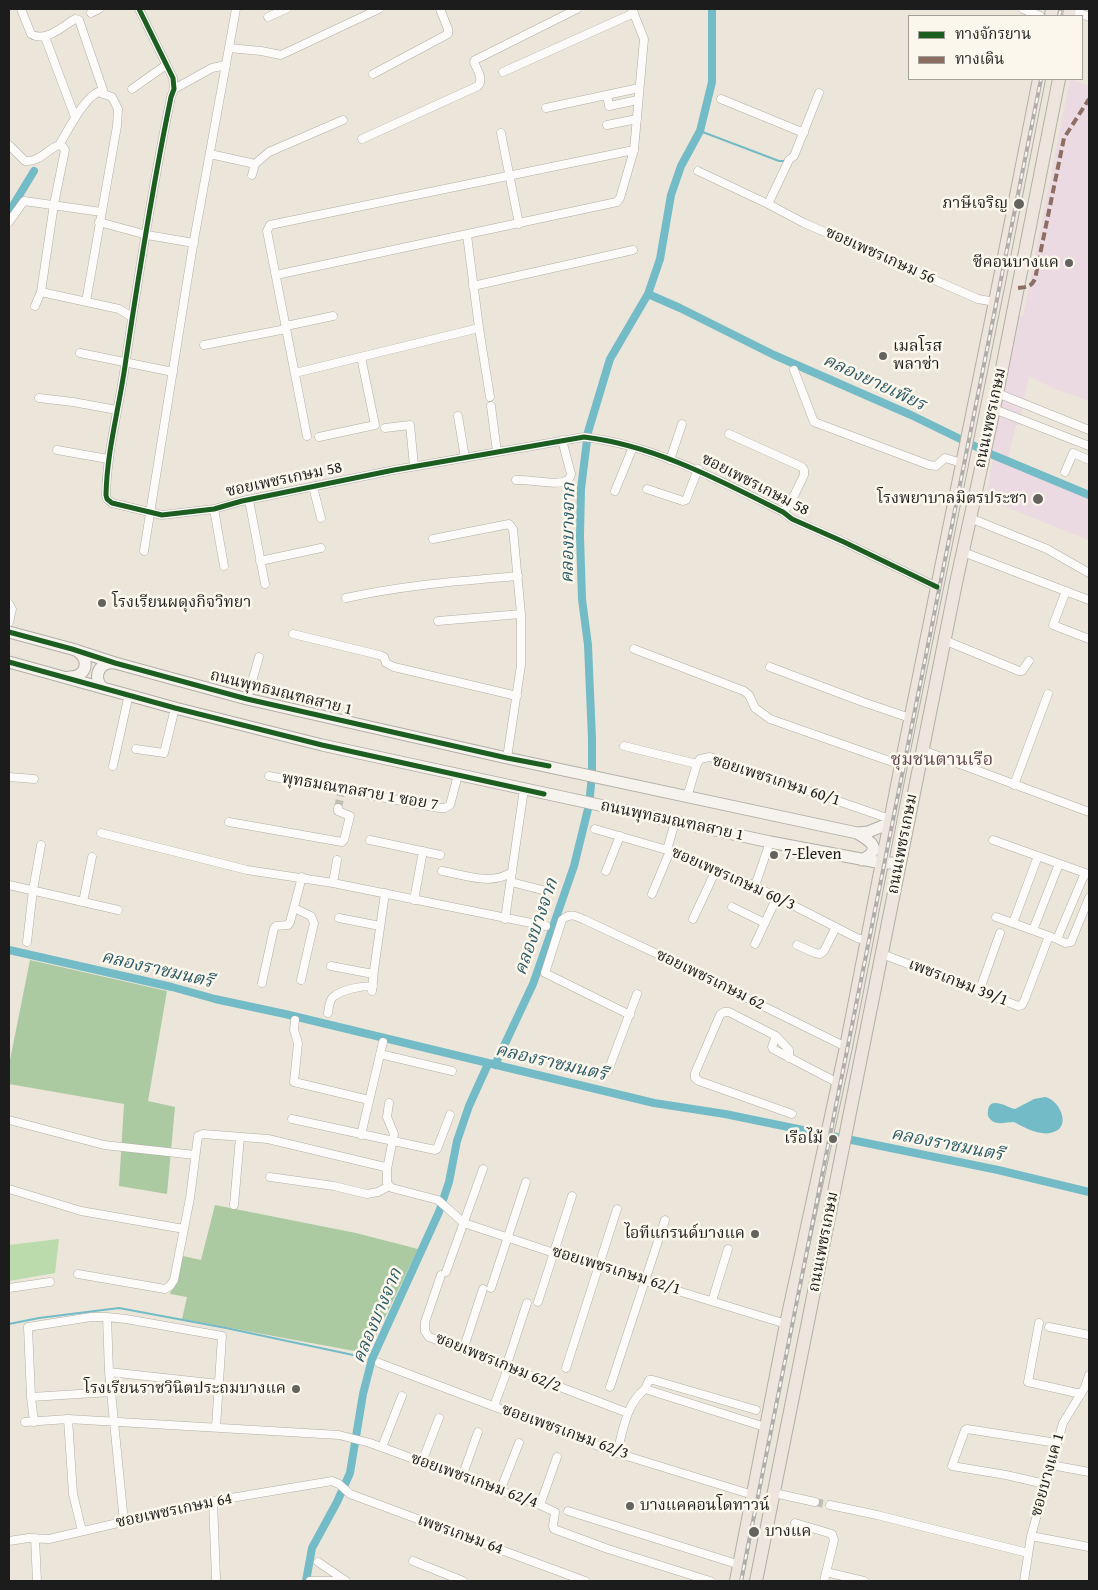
<!DOCTYPE html>
<meta charset="utf-8">
<style>
body{margin:0}
#map{position:relative;width:1098px;height:1590px;overflow:hidden;background:#ebe6d9;font-family:"Gentium Book Plus","Noto Serif Thai",serif}
canvas{display:block}
.frame{position:absolute;inset:0;border:10px solid #1c1c1c;pointer-events:none}
.legend{position:absolute;left:908px;top:15px;width:175px;height:65px;box-sizing:border-box;background:#fbf7ec;border:1px solid #a29f99;margin:0;padding:6px 9px;list-style:none;font-size:15px;color:#1c1c1c}
.legend li{display:flex;align-items:center;gap:10px;height:25px}
.legend b{width:25px;border:1px solid #a29f99}
</style>
<div id="map">
<canvas width="1098" height="1590"></canvas>
<div class="frame"></div>
<ul class="legend">
<li><b style="height:6px;background:#1b5e20"></b>ทางจักรยาน</li>
<li><b style="height:6px;background:#8d6e63"></b>ทางเดิน</li>
</ul>
</div>
<script>
const ctx = document.querySelector('canvas').getContext('2d');
ctx.lineJoin = 'round';
function fillPath(path, color) { ctx.fillStyle = color; ctx.fill(path, 'evenodd'); }
function strokePath(path, color, width, dash) { ctx.strokeStyle = color; ctx.lineWidth = width; ctx.lineCap = dash ? 'butt' : 'round'; ctx.setLineDash(dash || []); ctx.stroke(path); }
function label(font, color, halo, rows, align = 'center') {
  ctx.font = font + ' "Gentium Book Plus","Noto Serif Thai",serif'; ctx.lineWidth = 5; ctx.setLineDash([]); ctx.textBaseline = 'middle'; ctx.strokeStyle = halo; ctx.fillStyle = color; for (const [text, x, y, turn = 0] of rows) {
    ctx.save(); ctx.translate(x, y); ctx.rotate((+turn || 0) * Math.PI / 180); ctx.textAlign = isNaN(turn) ? turn : align; if (halo) ctx.strokeText(text, 0, 0); ctx.fillText(text, 0, 0); ctx.restore();
  }
}
fillPath(new Path2D(`
 M1070,79L1089,86V401L1055,389L1029,376L1019,425L1016,426L1008,457L989,448L1015,316H1023Z
 M993,457L1089,498V540L986,499Z`), '#ecdae2');
fillPath(new Path2D(`
 M59,1239L55,1273L9,1281V1245Z`), '#bbdbac');
fillPath(new Path2D(`
 M30,960L167,991L148,1101L175,1107L167,1194L119,1186L124,1104L9,1084V1065Z
 M215,1205L356,1233L418,1249L371,1346L365,1353L182,1319L187,1297L170,1294L183,1256L201,1260Z`), '#abcaa1');
fillPath(new Path2D(`
 M1045,1097C1060,1100 1070,1125 1056,1131C1043,1138 1025,1128 1014,1122C1004,1122 994,1127 988,1116C986,1093 1006,1107 1015,1109L1034,1099Z`), '#74bbc8');
strokePath(new Path2D(`
 M700,131L779,161H786
 M9,1324L39,1318L119,1308L226,1328L372,1359`), '#74bbc8', 2);
strokePath(new Path2D(`
 M9,212L34,171
 M648,294L680,308L774,355L911,415L993,455L1089,495
 M9,950L172,987L215,999L285,1014L654,1103L725,1114L998,1170L1089,1192
 M495,1065L533,984L574,866L589,805L592,775V739L588,645L582,599L580,536L581,489L588,432L610,359L648,294L660,259L671,195L681,166L700,131L712,82V9
 M306,1581L312,1548L337,1502L350,1473L363,1394L372,1359L439,1212L449,1182L457,1141L469,1106L488,1064`), '#74bbc8', 8);
strokePath(new Path2D(`
 M338,808L341,794
 M815,1502L830,1505`), '#c2beb3', 8, [8, 4]);
const street = new Path2D(`
 M21,9L31,34C45,43 63,26 75,19L79,20L104,93
 M139,9L173,78L174,89L171,97C153,184 139,272 126,359C120,405 107,449 106,495L107,499L112,503L162,515L214,509L242,501L394,470L584,437C654,445 721,481 783,512L792,519L844,542L937,587
 M1023,9L1040,16
 M1070,9L1089,17
 M91,13L99,9
 M268,17L286,9
 M45,37L75,117
 M229,48L261,51L281,55L379,9
 M503,72L634,13
 M373,74L448,34V29L440,9
 M132,89L166,65
 M174,89L212,68L226,65
 M607,95L609,106L638,100
 M721,99L804,133
 M546,108L639,88
 M607,125L637,119
 M501,133L519,224
 M362,139L478,86C484,79 477,70 474,62L475,60L577,9
 M9,145L25,161C40,162 46,150 59,145C69,129 82,101 98,92L112,97L118,109L117,126L86,302
 M210,154L255,164L269,152L343,120
 M698,171L768,204L804,223L978,299L995,302
 M252,175L255,164
 M768,204L789,160L794,156L819,93
 M9,222L24,201L101,212
 M99,222L147,235L194,243
 M276,275L617,202L620,198L634,150L644,39L632,9
 M473,286L633,250
 M41,292L119,309L132,317
 M35,306L41,292L54,204L65,150L63,147L59,145
 M286,326L333,316
 M479,328L490,397
 M204,345L286,329
 M80,353L173,372
 M794,370L814,422L929,465L936,466L945,458L962,463
 M295,373L479,328L467,235
 M997,393L1089,430
 M39,398L73,402L117,410
 M491,406L497,452
 M994,409L1089,446
 M458,416L465,458
 M385,428L410,425L414,466
 M729,434L802,467L804,470V475L790,504L783,512
 M307,436L267,231L270,225L634,150
 M319,437L375,425L361,357
 M57,450L108,459
 M670,460L682,424
 M1065,472L1073,453L1089,460
 M516,480C530,479 555,486 566,481C570,479 570,477 571,474L562,440
 M313,487L321,518
 M647,489L683,501L686,500L698,469
 M615,491L633,447
 M249,500L265,584
 M214,509L224,566
 M970,518L1047,549L1089,573
 M433,539L509,524L513,529L521,614V665L507,758
 M144,551L192,251L236,9
 M963,552L1089,600
 M260,561L321,548
 M1066,591L1053,625L1089,639
 M346,598C403,585 460,581 518,576
 M9,604L12,609L9,622
 M438,621L521,614
 M293,634L379,655L384,657L386,663L394,667L517,696
 M944,640L1019,671H1022L1029,661
 M634,649L744,691L749,695L755,708L770,719L901,765
 M770,667L863,702L910,718
 M247,699L259,657
 M624,746L697,764
 M136,749L164,753L175,708
 M922,750L1089,812
 M113,766L129,694
 M269,776L439,808H445L450,805L458,775
 M9,777L34,779
 M1014,785L1048,694
 M687,797L697,764L700,759L710,757L890,819
 M229,822L342,842L344,840L350,816L338,811V808
 M595,829L667,850L755,886L857,938L867,941
 M101,833L247,870L333,883L546,926
 M370,840L440,855
 M993,840L1088,874
 M667,850L675,822
 M442,871C466,875 491,886 512,872
 M606,871L620,836
 M511,882L546,891
 M333,883L337,860
 M9,885L118,910
 M755,886L770,842
 M652,894L670,851
 M414,900L423,851
 M83,902L92,857
 M732,907L765,923
 M294,908L311,916L314,923L301,980
 M996,917L1057,939L1085,873
 M339,918L380,926
 M505,919L524,789
 M693,919L716,870
 M1013,923L1038,856
 M1033,930L1059,864
 M1057,939L1065,943L1071,942L1089,898
 M27,942L33,890L41,845
 M755,944L777,897
 M797,945L815,953L820,954L824,951L836,927
 M882,954L1018,1006L1022,1005L1025,999L1049,936
 M331,966L373,974
 M262,983L274,928L276,926L288,925L290,922L302,877
 M372,991L374,970L385,893
 M979,992L1000,933
 M328,1013C329,1008 329,1001 333,997C343,989 361,986 373,986
 M630,1015L545,973L562,920C570,912 576,916 585,920L670,960L846,1047
 M295,1020L294,1030L298,1043L294,1082L369,1100
 M776,1036L789,1050V1058
 M380,1054L452,1071
 M608,1071L637,994
 M792,1114L699,1081L695,1078V1073L720,1015L724,1012H729L776,1036L772,1047L773,1049L838,1083
 M292,1119L435,1150L437,1149L450,1115
 M9,1120L104,1145L195,1155
 M361,1135L383,1042
 M387,1169L394,1134L387,1117L389,1103
 M270,1177L334,1186L367,1194L378,1192L389,1186
 M9,1189L81,1211L184,1229
 M234,1205L240,1137
 M446,1272L483,1169
 M78,1274L165,1289L170,1286L174,1280L190,1198L198,1136L203,1134L268,1139L385,1167L387,1171V1183L392,1188L438,1200L464,1223L554,1253L786,1324
 M441,1275L425,1322V1331L429,1337L628,1413
 M9,1288L50,1282
 M491,1288L526,1182
 M712,1301L728,1249
 M538,1302L572,1196
 M107,1317L109,1372L124,1522
 M1039,1323L1028,1382L1081,1394
 M1049,1327L1089,1335
 M463,1350L483,1289
 M379,1363L617,1453L753,1495
 M506,1367L527,1303
 M566,1368L617,1209
 M109,1372L219,1384
 M610,1387L665,1220
 M645,1389L649,1380H653L756,1410
 M31,1397L111,1392
 M494,1406L508,1368
 M68,1419L73,1494L82,1531
 M25,1422L68,1419L339,1435L370,1443L540,1505L555,1512L553,1526L554,1529L608,1549L710,1581
 M34,1422L31,1397L28,1327L91,1317H107L126,1319L222,1336L216,1427
 M382,1447L402,1396
 M617,1453C623,1431 626,1404 645,1389L765,1427
 M422,1462L439,1418
 M1051,1465L1089,1472
 M462,1477L478,1432
 M1045,1484L1006,1475L952,1466L965,1430L967,1429L1057,1443
 M500,1491L519,1443
 M774,1493L815,1502
 M213,1501L216,1578
 M540,1505L557,1457
 M830,1505L877,1515L1028,1553
 M568,1511L740,1565
 M795,1523L832,1534L834,1540L824,1581
 M1031,1536L1089,1547
 M35,1538L37,1581
 M9,1541L29,1538L49,1539L213,1501L332,1481L339,1484L350,1494L585,1581
 M413,1561L463,1581
 M318,1562L346,1581
 M826,1572L864,1581
 M310,1581H337
 M1024,1581L1031,1536L1063,1423L1085,1387L1089,1375`);
const secondary = new Path2D(`
 M9,632L72,649L115,663L247,699L507,758L857,833L868,832L890,823
 M9,662L175,708L322,745L770,842L882,863H900
 M69,677C87,677 91,660 76,650
 M102,687C92,676 100,661 115,663
 M857,833C871,841 883,849 862,860`);
const primary = new Path2D(`
 M1051,16L1052,9
 M1069,16L1070,9
 M736,1581L786,1324L846,1047L901,765L1000,277L1039,79
 M756,1581L905,838L956,583L994,409L1059,79`);
strokePath(street, '#b1aea6', 9);
strokePath(secondary, '#b1aea6', 13);
strokePath(primary, '#b1aea6', 14);
strokePath(street, '#fcfbf9', 8);
strokePath(secondary, '#f6f3ef', 11);
strokePath(primary, '#eee6de', 12);
const rail = new Path2D(`
 M1059,16L1061,9
 M741,1581L1041,79`);
strokePath(rail, '#afaeac', 4);
strokePath(rail, '#fbf7ec', 2, [5.5]);
strokePath(new Path2D(`
 M1018,288C1027,287 1031,287 1035,279L1064,138L1089,99`), '#8d6e63', 4, [8, 4]);
strokePath(new Path2D(`
 M139,9L173,78L174,89L171,97C153,184 139,272 126,359C120,405 107,449 106,495L107,499L112,503L162,515L214,509L242,501L394,470L584,437C654,445 721,481 783,512L792,519L844,542L937,587
 M9,632L72,649L115,663L247,699L507,758L549,766
 M9,662L175,708L322,745L544,794`), '#1b5e20', 5);
for (const [x, y, r, color] of [
 [1019,204,6,"#64635e"],
 [1069,263,5,"#64635e"],
 [883,356,5,"#64635e"],
 [1038,499,6,"#64635e"],
 [102,603,5,"#64635e"],
 [774,855,5,"#64635e"],
 [833,1139,5,"#64635e"],
 [755,1234,5,"#64635e"],
 [296,1389,5,"#64635e"],
 [630,1506,5,"#64635e"],
 [754,1532,6,"#64635e"]
]) { const dot = new Path2D(); dot.arc(x, y, r, 0, 2 * Math.PI); ctx.fillStyle = color; ctx.fill(dot); strokePath(dot, '#fbf7ec', 2); }
label('16px', '#1c1c1c', '#fbf7ec', [
 ["ภาษีเจริญ",1008,204],
 ["ซีคอนบางแค",1059,263],
 ["เมลโรส",893,347,"left"],
 ["พลาซ่า",893,365,"left"],
 ["โรงพยาบาลมิตรประชา",1027,499],
 ["โรงเรียนผดุงกิจวิทยา",112,603,"left"],
 ["7-Eleven",784,855,"left"],
 ["เรือไม้",823,1139],
 ["ไอทีแกรนด์บางแค",745,1234],
 ["โรงเรียนราชวินิตประถมบางแค",286,1389],
 ["บางแคคอนโดทาวน์",640,1506,"left"],
 ["บางแค",765,1532,"left"]
], 'right');
label('16px', '#1c1c1c', '#fbf7ec', [
 ["ซอยเพชรเกษม 56",880,256,24],
 ["ถนนเพชรเกษม",991,418,-78],
 ["ซอยเพชรเกษม 58",284,480,-12],
 ["ซอยเพชรเกษม 58",755,485,27],
 ["ถนนพุทธมณฑลสาย 1",281,693,14],
 ["ซอยเพชรเกษม 60/1",776,781,18],
 ["พุทธมณฑลสาย 1 ซอย 7",360,792,10],
 ["ถนนพุทธมณฑลสาย 1",672,821,12],
 ["ถนนเพชรเกษม",903,844,-79],
 ["ซอยเพชรเกษม 60/3",733,879,24],
 ["ซอยเพชรเกษม 62",710,980,26],
 ["เพชรเกษม 39/1",958,983,21],
 ["ถนนเพชรเกษม",824,1242,-79],
 ["ซอยเพชรเกษม 62/1",616,1271,17],
 ["ซอยเพชรเกษม 62/2",498,1363,22],
 ["ซอยเพชรเกษม 62/3",565,1432,20],
 ["ซอยบางแค 1",1048,1475,-74],
 ["ซอยเพชรเกษม 62/4",474,1481,20],
 ["ซอยเพชรเกษม 64",174,1511,-12],
 ["เพชรเกษม 64",460,1535,20]
]);
label('italic 18px', '#2d5b66', '#fbf7ec', [
 ["คลองยายเพียร",874,383,25],
 ["คลองบางจาก",569,533,-89],
 ["คลองบางจาก",537,927,-71],
 ["คลองราชมนตรี",157,970,13],
 ["คลองราชมนตรี",551,1063,13],
 ["คลองราชมนตรี",947,1145,11],
 ["คลองบางจาก",378,1316,-67]
]);
label('18px', '#614752', '#fbf7ec', [
 ["ชุมชนตานเรือ",942,760]
]);
</script>
